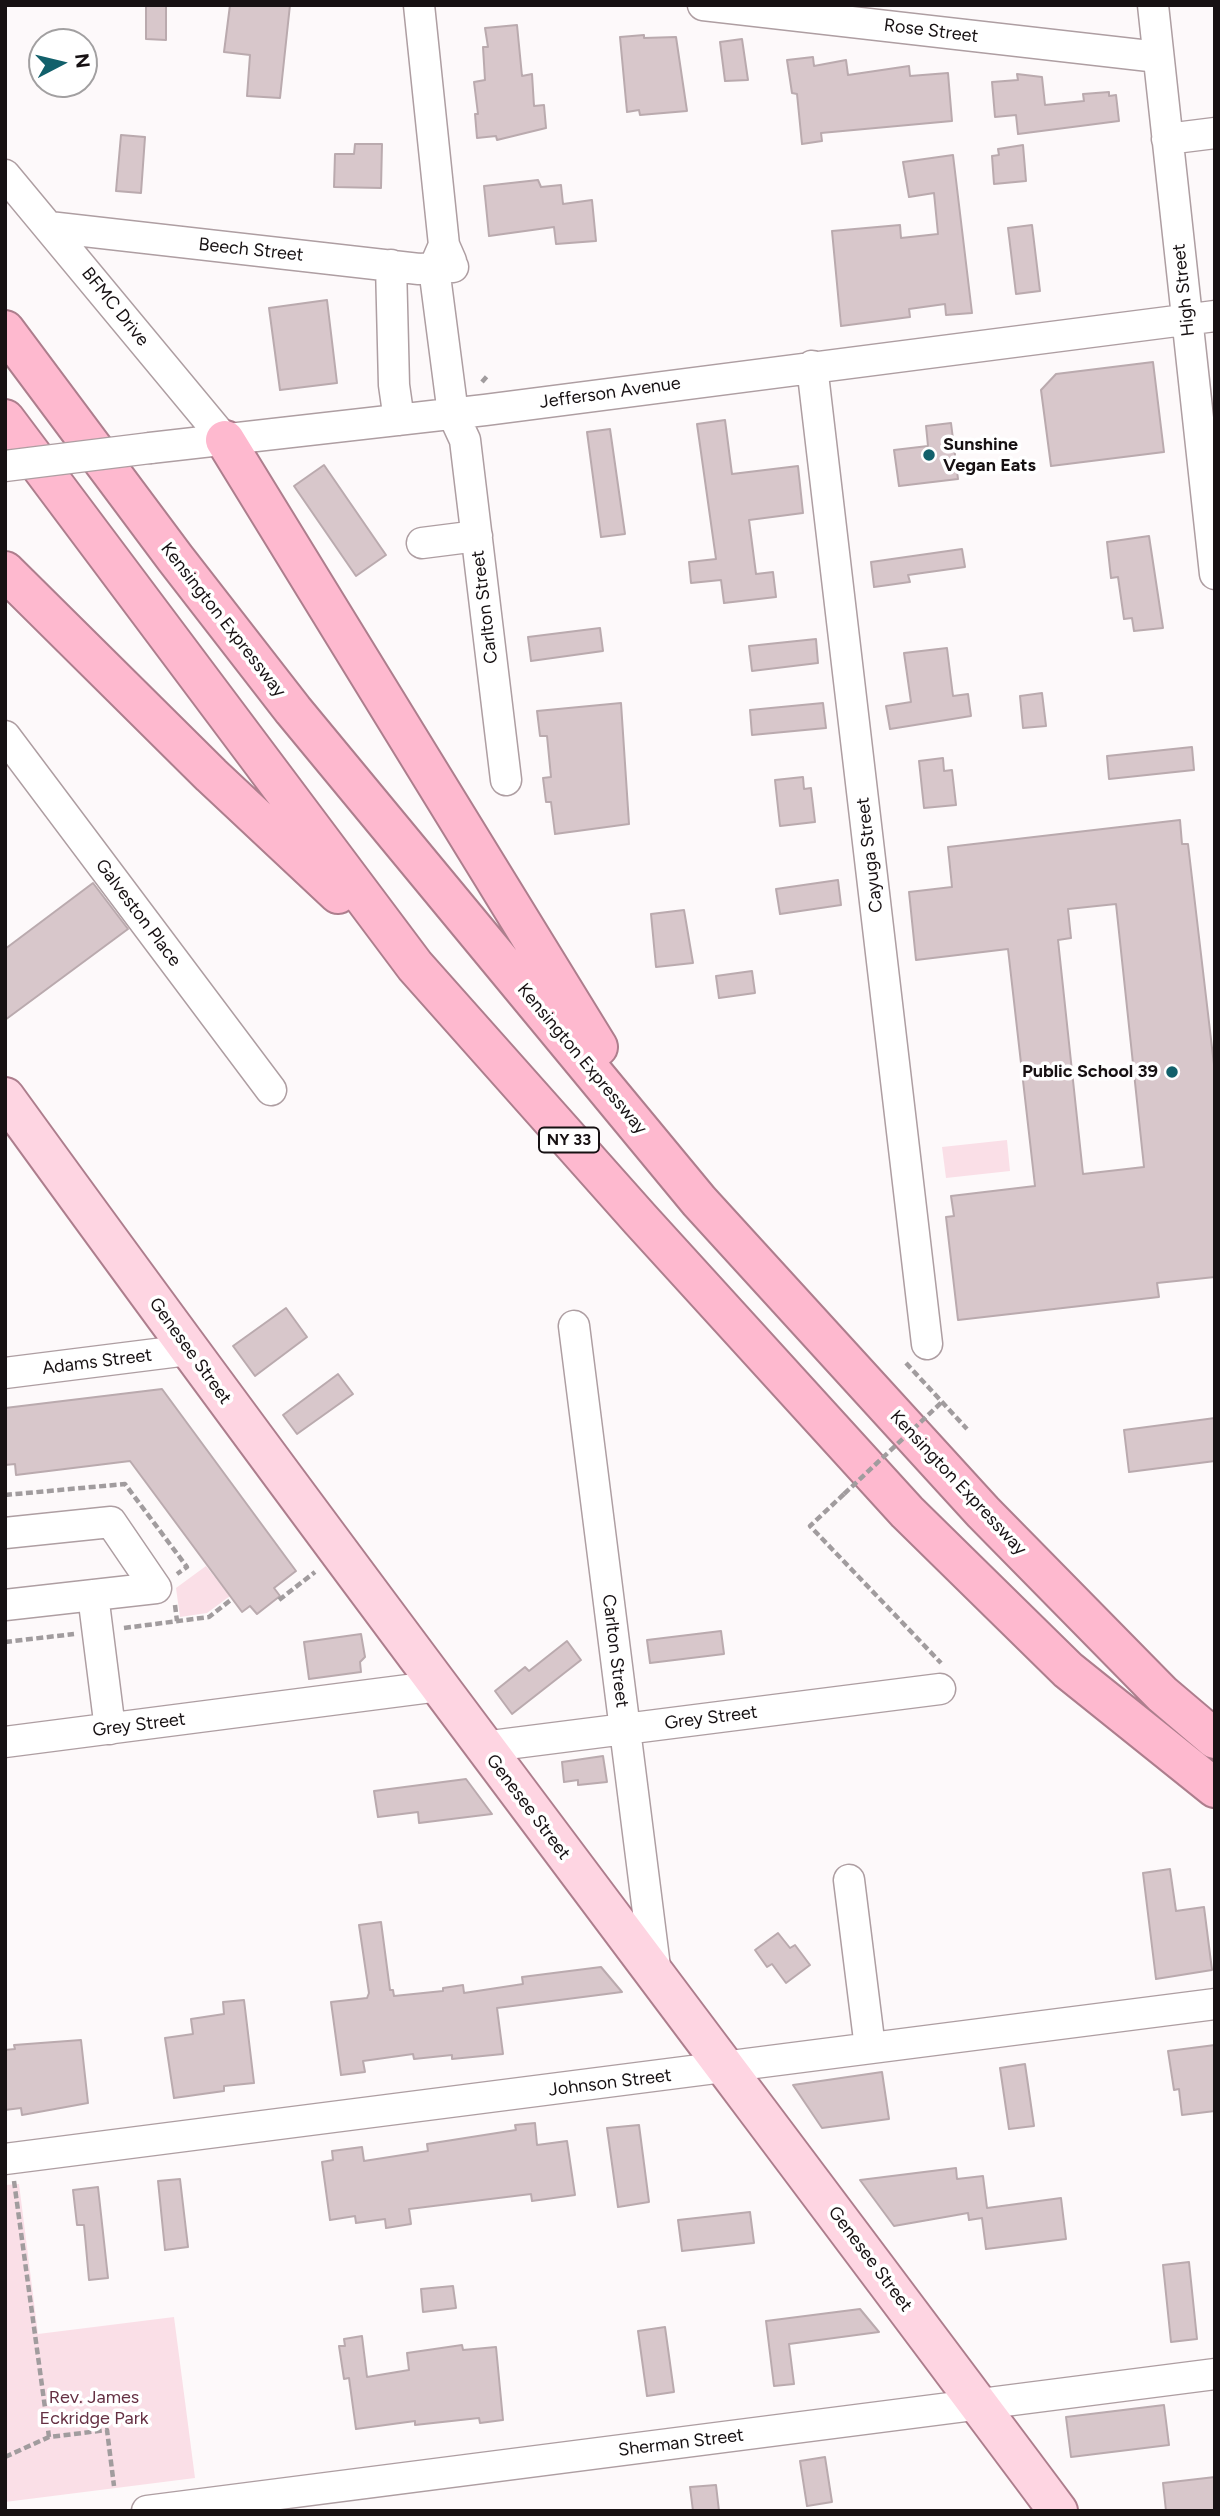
<!DOCTYPE html>
<style>
body{margin:0}
#map{position:relative;width:1220px;height:2516px;overflow:hidden;background:#fdf9fa;font-family:Figtree,sans-serif}
canvas{display:block}
.frame{position:absolute;inset:0;border:7px solid #171113;pointer-events:none}
.north{position:absolute;left:28px;top:28px;width:70px;height:70px;box-sizing:border-box;background:#fff;border:2px solid #a2a0a1;border-radius:50%;rotate:83deg;font-size:19px;font-weight:700;line-height:28px;text-align:center;color:#171113}
.north::after{content:'';display:block;margin:auto;width:24px;height:32px;background:#12606b;clip-path:polygon(50% 0,100% 100%,50% 72%,0 100%)}
</style>
<div id="map">
<canvas width="1220" height="2516"></canvas>
<div class="frame"></div>
<div class="north">N</div>
</div>
<script>
const ctx = document.querySelector('canvas').getContext('2d');
ctx.lineJoin = 'round';
function fillPath(path, color) { ctx.fillStyle = color; ctx.fill(path, 'evenodd'); }
function strokePath(path, color, width, dash) { ctx.strokeStyle = color; ctx.lineWidth = width; ctx.lineCap = dash ? 'butt' : 'round'; ctx.setLineDash(dash || []); ctx.stroke(path); }
function label(font, color, halo, rows, align = 'center') {
  ctx.font = font + ' Figtree,sans-serif'; ctx.lineWidth = 7; ctx.setLineDash([]); ctx.textBaseline = 'middle'; ctx.strokeStyle = halo; ctx.fillStyle = color; for (const [text, x, y, turn = 0] of rows) {
    ctx.save(); ctx.translate(x, y); ctx.rotate((+turn || 0) * Math.PI / 180); ctx.textAlign = isNaN(turn) ? turn : align; if (halo) ctx.strokeText(text, 0, 0); ctx.fillText(text, 0, 0); ctx.restore();
  }
}
fillPath(new Path2D(`
 M1007,1140L1010,1171L946,1178L942,1147Z
 M206,1566L230,1596L207,1613L180,1617L176,1588Z
 M19,2184L38,2334L174,2317L195,2478L5,2502V2185Z`), '#fadfe7');
const building = new Path2D(`
 M146,5H166V40L146,39Z
 M230,5H290L280,98L247,96L250,55L224,52Z
 M517,25L522,76L532,74L534,106L544,105L546,128L497,140L496,136L477,138L475,114H478L474,82L485,80L483,47H488L485,28Z
 M644,35V38L676,37L687,111L640,115L639,110L627,112L620,37Z
 M742,39L748,80L725,81L720,42Z
 M813,57L814,66L846,60L848,75L909,66L910,76L948,73L952,121L821,133L822,141L802,144L797,94L792,93L787,60Z
 M1017,74L1042,77L1045,105L1084,101L1083,94L1109,92V96L1116,95L1119,121L1018,134L1016,115L995,117L992,82L1018,80Z
 M121,135L145,137L141,193L116,191Z
 M355,144H382L381,188L334,187L335,154H354Z
 M1023,145L1026,181L994,184L992,156L999,155L998,149Z
 M953,155L972,313L946,315L945,304L909,309L910,317L841,326L832,231L900,225L901,238L938,234L934,193L909,197L903,162Z
 M538,180L541,187L561,185L563,204L592,200L596,241L556,244L554,227L489,236L484,186Z
 M1032,225L1040,291L1016,294L1008,228Z
 M327,300L337,383L280,390L269,308Z
 M1153,362L1164,452L1051,466L1041,390L1056,374Z
 M725,420L732,474L798,466L803,513L749,520L756,574L773,572L776,597L724,603L721,580L691,583L689,562L716,559L697,424Z
 M951,423L958,479L899,486L894,450L928,446L926,426Z
 M610,429L625,534L601,537L587,432Z
 M324,465L386,555L356,576L294,486Z
 M1149,536L1163,628L1134,631L1132,618L1124,619L1118,577L1111,578L1107,542Z
 M962,549L965,567L908,575L910,582L874,587L871,562Z
 M600,628L603,651L531,661L528,637Z
 M816,639L818,663L752,671L749,646Z
 M947,648L953,696L968,694L971,716L890,729L886,706L911,702L904,653Z
 M1042,693L1046,726L1023,728L1020,696Z
 M621,703L629,824L555,834L551,802H546L543,778L551,777L547,736H540L537,711Z
 M823,703L826,728L752,735L750,710Z
 M1192,747L1194,770L1109,779L1107,756Z
 M943,758L944,771L952,770L956,805L924,808L919,761Z
 M803,777L804,789L811,788L815,822L780,826L775,780Z
 M1180,820L1182,844H1188L1215,1073V1277L1157,1283L1159,1297L958,1320L946,1217L954,1216L951,1196L1035,1186L1008,949L916,960L909,892L952,887L948,847ZM1116,904L1144,1167L1083,1174L1058,940L1071,938L1068,909Z
 M838,880L841,905L780,914L776,889Z
 M93,883L128,929L5,1020V949Z
 M684,910L693,963L656,967L651,914Z
 M752,971L755,993L719,998L716,976Z
 M286,1308L307,1337L255,1376L233,1346Z
 M338,1374L353,1394L297,1434L283,1415Z
 M162,1389L296,1571L274,1588L280,1596L257,1614L250,1606L242,1612L130,1461L16,1475L15,1464L5,1465V1408Z
 M1215,1418V1461L1129,1472L1124,1430Z
 M721,1631L724,1654L650,1663L647,1640Z
 M361,1634L365,1657L360,1662L361,1672L309,1679L304,1642Z
 M567,1641L581,1660L512,1714L495,1691L525,1667L529,1671Z
 M603,1756L607,1782L578,1785V1780L564,1782L562,1762Z
 M466,1779L492,1814L419,1823L418,1812L378,1817L374,1791Z
 M1170,1869L1176,1911L1204,1907L1212,1970L1156,1979L1143,1873Z
 M381,1922L390,1990H393L394,1996L443,1991V1988L463,1985L464,1993L523,1984L522,1977L601,1967L622,1992L497,2008L503,2054L452,2059V2055L414,2059L413,2054L363,2061L365,2072L341,2075L331,2002L367,1998L369,1993L359,1925Z
 M778,1933L790,1948L795,1945L810,1965L786,1983L772,1964L767,1967L755,1950Z
 M244,2000L254,2083L224,2086V2091L174,2098L165,2038L193,2034L191,2019L224,2014L223,2002Z
 M81,2040L88,2103L22,2115L21,2108L5,2110V2050L15,2049L14,2045Z
 M1215,2045V2111L1182,2115L1179,2089L1174,2090L1168,2051Z
 M1025,2064L1034,2126L1009,2129L1000,2068Z
 M882,2072L889,2119L822,2128L793,2085Z
 M535,2123L537,2145L567,2141L575,2195L532,2201L531,2194L409,2209L411,2224L386,2228L385,2219L356,2223L355,2216L330,2220L322,2162L333,2160L332,2151L362,2147L364,2161L428,2151L427,2144L516,2130L515,2125Z
 M639,2125L649,2202L618,2207L607,2128Z
 M956,2168L957,2179L983,2176L987,2208L1061,2198L1066,2239L986,2249L982,2218L969,2220L968,2213L894,2226L860,2180Z
 M180,2179L188,2247L165,2250L158,2181Z
 M98,2187L108,2278L89,2280L84,2225H77L73,2190Z
 M750,2212L754,2243L682,2251L678,2220Z
 M1189,2262L1197,2339L1171,2342L1163,2265Z
 M453,2286L456,2308L423,2312L421,2289Z
 M860,2309L879,2332L789,2344L794,2384L774,2386L766,2321Z
 M665,2327L674,2392L647,2396L638,2331Z
 M362,2336L367,2377L409,2370L407,2353L462,2345L463,2350L496,2347L503,2420L480,2423L479,2418L415,2425V2421L356,2429L349,2378L344,2379L339,2346H345L344,2339Z
 M1164,2405L1169,2445L1071,2457L1066,2417Z
 M825,2457L832,2502L807,2506L800,2461Z
 M1215,2477V2511H1166L1163,2483Z
 M716,2485L719,2511H693L690,2487Z`);
fillPath(building, '#d8c7cb');
strokePath(building, '#baaaae', 2);
const minor = new Path2D(`
 M419,5L444,245L451,261
 M703,5L1158,57
 M1153,5L1215,574
 M1167,139L1215,133
 M5,175L225,440
 M49,227L419,269L453,267
 M444,245L434,268L453,414L465,440L506,780
 M391,265L394,385L399,420
 M812,366L927,1344
 M150,448L485,410L1215,316
 M422,543L477,536
 M5,736L271,1090
 M574,1326L656,1975
 M5,1373L188,1350
 M5,1533L111,1522L156,1588L5,1605
 M93,1595L110,1729
 M5,1742L439,1686
 M483,1747L940,1689
 M849,1880L870,2048
 M5,2159L1215,2004
 M147,2511L1215,2374`);
const major = new Path2D(`
 M5,1097C350,1573 706,2040 1058,2511`);
const highway = new Path2D(`
 M5,330L175,558L293,710L699,1201L983,1512L1162,1694L1215,1739
 M5,419L415,966L640,1219L907,1512L1068,1670L1215,1788
 M225,440L598,1047
 M5,571L211,775L338,894`);
strokePath(minor, '#ae9ea2', 33);
strokePath(major, '#ad7e8d', 42);
strokePath(highway, '#ad7e8d', 42);
strokePath(new Path2D(`
 M482,382L488,375
 M906,1363L967,1429
 M844,1494L810,1526L941,1663
 M5,1495L125,1484L187,1567L177,1574
 M279,1600L315,1572
 M175,1605L177,1621
 M124,1628L209,1617L232,1599
 M5,1642L74,1634
 M14,2181L49,2437
 M5,2457L49,2437L107,2430L114,2486`), '#a19c9e', 4.5, [7, 3.5]);
strokePath(minor, '#fff', 30);
strokePath(major, '#fed5e2', 38);
strokePath(highway, '#feb9cf', 38);
const minorBridge = new Path2D(`
 M5,466L150,448`);
strokePath(minorBridge, '#ae9ea2', 33, []);
strokePath(new Path2D(`
 M844,1494L942,1402`), '#a19c9e', 4.5, [7, 3.5]);
strokePath(minorBridge, '#fff', 30);
for (const [x, y, r, color] of [
 [929,455,7,"#12606b"],
 [1172,1072,7,"#12606b"]
]) { const dot = new Path2D(); dot.arc(x, y, r, 0, 2 * Math.PI); ctx.fillStyle = color; ctx.fill(dot); strokePath(dot, '#fff', 2.5); }
for (const [x, y, w] of [
 [569,1140,60]
]) { const box = new Path2D(); box.roundRect(x - w / 2, y - 12.5, w, 25, 5); ctx.fillStyle = '#fff'; ctx.fill(box); strokePath(box, '#171113', 2); }
label('bold 16px', '#171113', null, [
 ["NY 33",569,1140]
]);
label('18px', '#171113', '#fff', [
 ["Rose Street",931,31,7],
 ["Beech Street",251,250,6],
 ["High Street",1184,290,-96],
 ["BFMC Drive",115,307,51],
 ["Jefferson Avenue",610,393,-8],
 ["Carlton Street",485,607,-97],
 ["Kensington Expressway",223,620,52],
 ["Cayuga Street",870,855,-97],
 ["Galveston Place",138,913,53],
 ["Kensington Expressway",582,1059,50],
 ["Genesee Street",190,1351,54],
 ["Adams Street",97,1362,-7],
 ["Kensington Expressway",958,1483,47],
 ["Carlton Street",615,1651,83],
 ["Grey Street",711,1718,-7],
 ["Grey Street",139,1725,-7],
 ["Genesee Street",528,1807,53],
 ["Johnson Street",610,2083,-7],
 ["Genesee Street",870,2259,53],
 ["Sherman Street",681,2443,-7]
]);
label('bold 18px', '#171113', '#fff', [
 ["Sunshine",943,445],
 ["Vegan Eats",943,466],
 ["Public School 39",1158,1072,"right"]
], 'left');
label('18px', '#653043', '#fff', [
 ["Rev. James",94,2398],
 ["Eckridge Park",94,2419]
]);
</script>
